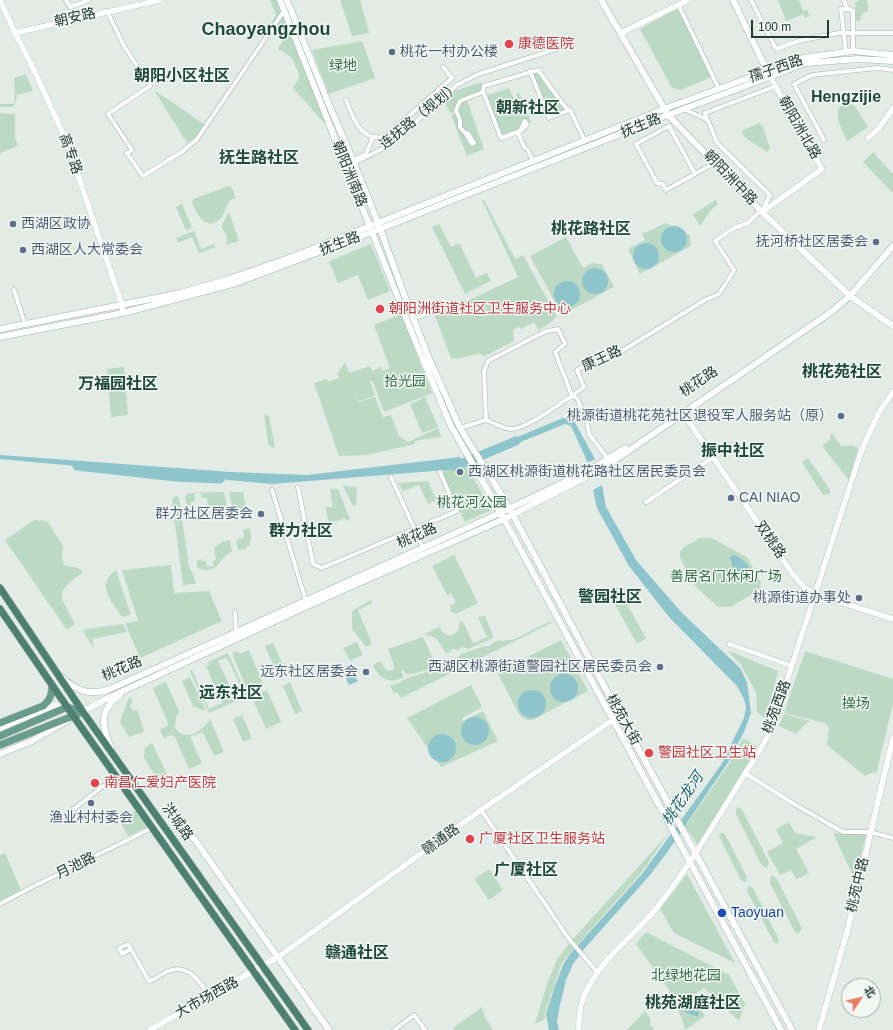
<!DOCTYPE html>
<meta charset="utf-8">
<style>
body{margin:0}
#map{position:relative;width:893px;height:1030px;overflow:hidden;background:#e2ebe6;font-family:Arial,"Noto Sans SC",sans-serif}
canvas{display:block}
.north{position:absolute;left:841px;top:978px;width:40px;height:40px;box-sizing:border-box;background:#f2f7f4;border:1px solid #9faba7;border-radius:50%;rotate:55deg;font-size:11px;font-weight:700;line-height:16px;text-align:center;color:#233a33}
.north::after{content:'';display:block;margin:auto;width:14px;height:18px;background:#e57e65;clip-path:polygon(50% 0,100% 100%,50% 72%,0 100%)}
.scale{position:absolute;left:751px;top:20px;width:78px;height:18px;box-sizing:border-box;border:2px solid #233a33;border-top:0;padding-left:5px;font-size:12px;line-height:14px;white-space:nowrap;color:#233a33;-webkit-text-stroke:3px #f2f7f4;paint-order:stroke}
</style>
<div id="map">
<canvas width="893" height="1030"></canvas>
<div class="north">北</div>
<div class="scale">100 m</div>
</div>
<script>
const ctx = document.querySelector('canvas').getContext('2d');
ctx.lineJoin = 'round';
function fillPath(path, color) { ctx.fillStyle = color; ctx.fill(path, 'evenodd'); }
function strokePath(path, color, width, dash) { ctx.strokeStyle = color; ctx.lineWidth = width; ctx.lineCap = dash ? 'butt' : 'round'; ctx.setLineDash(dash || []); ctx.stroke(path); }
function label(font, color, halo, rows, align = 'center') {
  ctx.font = font + ' Arial,"Noto Sans SC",sans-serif'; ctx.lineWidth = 3; ctx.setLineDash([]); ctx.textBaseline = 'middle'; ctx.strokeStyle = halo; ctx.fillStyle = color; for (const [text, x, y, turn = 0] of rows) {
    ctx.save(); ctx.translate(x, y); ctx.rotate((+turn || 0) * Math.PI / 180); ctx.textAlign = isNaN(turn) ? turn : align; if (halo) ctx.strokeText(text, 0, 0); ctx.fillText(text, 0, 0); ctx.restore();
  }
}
fillPath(new Path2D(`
 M270,0H278L326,125L293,88L300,76L292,58L278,49L284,39L276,34L279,28L271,23L276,15Z
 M340,0H360L369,33L352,36Z
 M778,0H799L803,11L807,10L810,16L805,18L804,14L786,21Z
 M859,0H867L868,5V11L862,14L860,21H856L855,3Z
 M678,8L712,77L681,90L672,88L640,29Z
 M362,41L375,78L329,94L312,50Z
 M538,70L567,111L551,117L532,71Z
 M26,74L33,91L17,95L14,107H0V104H14L15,95L14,78Z
 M482,82L485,96L509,88L516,104L519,102L516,93L519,92L531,122L519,129L501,136L486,99L484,100L482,95L467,100L484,149L467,156L451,115L457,113L456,111L450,113L442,95Z
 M154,90L204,124L196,138L187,143Z
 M845,103L854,105L868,127L847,141C842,130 835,119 839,107Z
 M0,113L15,114V138L18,146L0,153Z
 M759,123L763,127L770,148L767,152C758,145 748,142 742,133L743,130Z
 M873,152L893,174V193L863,162Z
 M229,186L232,188L236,198L230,200C226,206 225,213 221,218C207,233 196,214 192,202L193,199Z
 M482,200H484L515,259L523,255L557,317L546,326L538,330L534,322L521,329L519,327L513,330L514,341L485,356C473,350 463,362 451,358L435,316L518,277Z
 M716,200L718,204L711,210L700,226L693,214Z
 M182,204L192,227L186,230L176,207Z
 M229,212L239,241L226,245C229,236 226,234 221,227Z
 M666,223L690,235L691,246L640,274L628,249L645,240L642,234Z
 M439,224L451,247L459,243L476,278L487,273L491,281L465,294L432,227Z
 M194,231L201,249L214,244L216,247L199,253L192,237L178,243L176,238Z
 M566,237L583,268L592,263L602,264L614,287L562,315L530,256Z
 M371,244L390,291L368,300L358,275L338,283L329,261Z
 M401,314L432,393L384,412L372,380L370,381L375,396L359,401L351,379L359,402L375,397L383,417L391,415L399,436L408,442L438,428L441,437L414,441L415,444L367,455L339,456L314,383L327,379L328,382L339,378L337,373L341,369L345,362L349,373L370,366L372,371L381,367L383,371L390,368L374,325Z
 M124,367L128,415L111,417L107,369Z
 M425,397L438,427L422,433L410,404Z
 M264,414L269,416L275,447L272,448L268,443Z
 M832,433L841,446L851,445L858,448L849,480L822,446L831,439L830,437Z
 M808,458L830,490V493L828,495H823L803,464V461Z
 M467,467L492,510L465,522L441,471Z
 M428,481L436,500L428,504L419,485L403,491L398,483Z
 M343,486L357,487L356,505L353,506Z
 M330,489H338L350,519L346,521L345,518L333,522L334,525L330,527L325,507H333Z
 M224,492L228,514L218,516L208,507L207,498H202L201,493L194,494L195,501L191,502V505L187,506L185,496L189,493Z
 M229,492H243L248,518L243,519L241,509L233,511Z
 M175,496H177L179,498L189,567L194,576L196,584L183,585L172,501Z
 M34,520L47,521L63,546L62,557L64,565C72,568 77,565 83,572L69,583L62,592V599L75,624L67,630L5,540Z
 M250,528L251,536L250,544L245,549L238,550L236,540L244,538L243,530Z
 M700,538H711L747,557L761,583L760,588L753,594L730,607H718L695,586L680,558V552L684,547Z
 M230,540L232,551L225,556L218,565L212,569L206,570L199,569L197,567V561L201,559L202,561H206L207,567L214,566L213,561L216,560L214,548L222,542Z
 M454,555L478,603L456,614L451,611L450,606L456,603L451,593L447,595L432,566Z
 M171,565L174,593L209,591L222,621L140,658L125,623L138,621L122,570Z
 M116,570L131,615L122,617C112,602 95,584 116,570Z
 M617,587L646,638L637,644L608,592Z
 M371,600L372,603L358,610L372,644L366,647L352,629V611Z
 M485,616L493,636V638L468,649L462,647L459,650L453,649L449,653H446L436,638L424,634L440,627L442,632L450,636C457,633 461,629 459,621L463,622L473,643L487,637L478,617Z
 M550,621L551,623L401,698L397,692L394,694L390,685H394L410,677L440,668L455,660L459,656L466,652L482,647L489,646L496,641L511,640L519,637Z
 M123,624L127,632L92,639L94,649L83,631L86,629Z
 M423,637L437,667L417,673L405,674L404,671H401L403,676L402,678C389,685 378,677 373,665L380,661L387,671L395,669L388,649Z
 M561,640L588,691L532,720H527L520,716L497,672Z
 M357,642L363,655L350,661L343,648Z
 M273,643L284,667L276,671L265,646Z
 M249,650L263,684C257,687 254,684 246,687L232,653L238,651L239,654Z
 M727,650L778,671L766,719L757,712L756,693L741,665Z
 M805,651L893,679V704L876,774L873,772L865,776L827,745L829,728L825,723L784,713Z
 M228,653L247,696L209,713L190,671L192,670L209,709L222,703L206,666L209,665L208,662ZM227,657L243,692L233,698L230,692L232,691L218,661Z
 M190,677L204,706L205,711L193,706L182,681Z
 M166,682L179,712L176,717L175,728C186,743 203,731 210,719L224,752L214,756L203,732L190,737L202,763L189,769L175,737L172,735L164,738L160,729L168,726V723L153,688Z
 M290,682L302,711L295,714L283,686Z
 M471,685L482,707L462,718L463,721L483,711L498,741L441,767L407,718Z
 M267,690L281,722L266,729L254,702L260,699L262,692Z
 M129,697L131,698L133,701L130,706L133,711L137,709L144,732L129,737L120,722Z
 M784,714L810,721L804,725L796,734L779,726Z
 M242,715L252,738L243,742L233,719Z
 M743,738L759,747L698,845L685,827L730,762Z
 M152,743L172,785L164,789L144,758L145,748Z
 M738,807L742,810L769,862L767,868L764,867L761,864L736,814V809Z
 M137,810L147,827L128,836L120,821Z
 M789,822L795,833L817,837L796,849L809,873L796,879L791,870L780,875L767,852L783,843L776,829Z
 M669,833L641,873L569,954L562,963L545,1013V1019L535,1024L546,987L557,959L573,939Z
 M720,833H724L726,836L747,877V881L745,882L741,880L719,836Z
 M833,833L866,835L855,880Z
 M5,853L21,890L0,901V855Z
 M489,869L503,890L489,900L474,879Z
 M687,874L735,963L674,933L660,909Z
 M773,875L777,879L802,928L799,933L795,932L770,883V878Z
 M748,886H750L753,888L779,940L778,944L774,942L747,891Z
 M646,932L729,975L745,1003L739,1021L704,988L691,997L705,1016L685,1030C682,1018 678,1007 668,1000L670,991L636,944Z
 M482,1007L486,1019L493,1030H455L453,1028Z
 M645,1011L650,1018V1024L654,1030H627Z`), '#bcdac3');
fillPath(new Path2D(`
 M661 239a13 13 0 1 1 26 0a13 13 0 1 1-26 0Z
 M633 256a13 13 0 1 1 26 0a13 13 0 1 1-26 0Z
 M582 281a13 13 0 1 1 26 0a13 13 0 1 1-26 0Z
 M554 294a13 13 0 1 1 26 0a13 13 0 1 1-26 0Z
 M563,418L573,419L595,459L588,463L571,426L565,424L506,448L503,443Z
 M0,455L231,472L307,475L460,457L465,465L458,469L272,484L0,459Z
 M602,485L606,507L636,560L682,613L740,668L747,682L751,713L744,732L729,761L666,854L650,875L585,948L573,964L566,980L560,1005L557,1021L559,1030H549L546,1014L555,986L563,965L570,954L642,874L721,765L744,718L746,707L744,699L737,686L669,617L629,566L597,508L593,490Z
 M732,555H736C743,560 752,566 751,576L748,577L741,575L733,576L732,563L730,558Z
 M350,664L358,681L349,685L341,669Z
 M550 688a14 14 0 1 1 28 0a14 14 0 1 1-28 0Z
 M518 704a14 14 0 1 1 28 0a14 14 0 1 1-28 0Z
 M461 731a14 14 0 1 1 28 0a14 14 0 1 1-28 0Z
 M428 748a14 14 0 1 1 28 0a14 14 0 1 1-28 0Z
 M686,998L694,1002L696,1008L698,1009L699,1014L697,1016H695L685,1012L681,1002L683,999Z`), '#8ec4cb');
strokePath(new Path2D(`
 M77,466L176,477L220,479
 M452,466H456L516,441`), '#8ec4cb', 9);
const minor = new Path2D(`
 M66,0L70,7L89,0
 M751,0L776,49L798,41L839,33H893
 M844,0L847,9
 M678,4L719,89
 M107,11L124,46L150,86L108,114L132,150L127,153L143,176L183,151L197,139L284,11
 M846,52L841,9H850L853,12V51
 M530,71L549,118L570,110
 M346,100C354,119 359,141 385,137L452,78L443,67
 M684,109L708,120L717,143L770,195L762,211
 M570,110L585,141
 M707,120L705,113L776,86
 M518,132C523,130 524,129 527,124L525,121L520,131
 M466,134L472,144L474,143L468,133L466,134L460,127V120L456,110L460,101L483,92
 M824,140L794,84L812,75L877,68L893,70
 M353,160L366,154L373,137
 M533,162L528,150L524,147L518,132L501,138L483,91L484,86L538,70L565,107L570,110
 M354,163L390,145L457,85L476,75L556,49
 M695,174L669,126L636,144L657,183L663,184L666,190L709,166L714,161
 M14,290L25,324
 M413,319L456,303
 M486,420C494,423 502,428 510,429C525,430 558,405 572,396L577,398L587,423L589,434L608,459
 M460,428L486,420L484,371L488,361L544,332L558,329L565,344L555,352L572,396L584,387L577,370L605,357H612L705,300L719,294L734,270L715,241L734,228L748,223L761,210
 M391,477L423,548
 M298,487L313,564L322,568L457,511L440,472
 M272,490L306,601
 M646,502L732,445
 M235,612L236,632
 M729,644L792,666
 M745,773L794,804L843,832H870L893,838
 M481,810L569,939L598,973
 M55,821L66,815L115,777
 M0,904L32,887L152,828
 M131,949L122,954L119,948L128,944L149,981C157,979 164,971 172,970C190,965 201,984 210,997
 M394,1030L414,1015L425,1030`);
const tertiary = new Path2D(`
 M0,0L15,33L33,68L66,140L122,305L123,313
 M15,33L160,0
 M621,33L688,0
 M868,138L879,128L893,108
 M762,212L822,169L768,73
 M683,413L792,573L804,587L814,594L893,619
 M150,1030L278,957L481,810L620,715
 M579,1030C578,1016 581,999 589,986C605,956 637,933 658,906C697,856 727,801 761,748L771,730L861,452L879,412L893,392
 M819,1030L847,932L893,738`);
const secondary = new Path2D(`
 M280,0L416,343L451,426L504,519L781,1030
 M287,0L327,100L354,163L380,228L403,292L430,361L460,428L468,441
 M601,0L668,115L762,212L850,296L893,326
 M733,0L767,71
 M0,329L181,293L226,280L292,257L664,109L803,58L853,51L893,55
 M0,337L123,313L236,283L372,232L668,115L806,63L858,59L893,61
 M489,474L513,515L596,671L792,1030
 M61,677C77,690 87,696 108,690L500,513L588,471L625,448
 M80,713L110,697L327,597L504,519L602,469L831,312L850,296L893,246
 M0,728L55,705L67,707
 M111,748C102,726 98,711 120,695
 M0,754L32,741L67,721
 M176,813L329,1030`);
const primary = new Path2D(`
 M0,723L43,706C50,700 52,695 52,686
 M0,736L67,707L83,712
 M0,745L78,714`);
const trunk = new Path2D(`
 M0,588L83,712L308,1030
 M0,609L74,717L295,1030`);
strokePath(minor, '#a5b2ad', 5);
strokePath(tertiary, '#a5b2ad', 6);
strokePath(secondary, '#a1b5ad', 7);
strokePath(primary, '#c1c8c6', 8);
strokePath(trunk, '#c1c8c6', 8);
strokePath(minor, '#fff', 4);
strokePath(tertiary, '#fff', 5.5);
strokePath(secondary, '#fff', 6);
strokePath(primary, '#6a9c8d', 7);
strokePath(trunk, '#4e8072', 7);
const secondaryBridge = new Path2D(`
 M468,441L489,474`);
strokePath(secondaryBridge, '#a1b5ad', 7, []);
strokePath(secondaryBridge, '#fff', 6);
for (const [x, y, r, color] of [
 [509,44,5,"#e0444e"],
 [392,52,4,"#5c6f8a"],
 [13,224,4,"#5c6f8a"],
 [876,242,4,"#5c6f8a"],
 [23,250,4,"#5c6f8a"],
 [380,309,5,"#e0444e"],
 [841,416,4,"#5c6f8a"],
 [460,472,4,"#5c6f8a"],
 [731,498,4,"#5c6f8a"],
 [261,514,4,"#5c6f8a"],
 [859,598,4,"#5c6f8a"],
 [660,667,4,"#5c6f8a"],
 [366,672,4,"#5c6f8a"],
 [649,753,5,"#e0444e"],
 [95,783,5,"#e0444e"],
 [91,803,4,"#5c6f8a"],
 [470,839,5,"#e0444e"],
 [722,913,5,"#1a4fb4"]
]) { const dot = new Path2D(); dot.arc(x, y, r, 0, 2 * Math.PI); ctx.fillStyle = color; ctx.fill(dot); strokePath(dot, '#f2f7f4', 1.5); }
label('14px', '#233a33', '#f2f7f4', [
 ["朝安路",75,18,-13],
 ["孺子西路",776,69,-19],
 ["连抚路（规划）",420,116,-39],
 ["抚生路",641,126,-22],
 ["朝阳洲北路",799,128,60],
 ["高专路",70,154,70],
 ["朝阳洲南路",349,174,68],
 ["朝阳洲中路",730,178,46],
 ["抚生路",340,244,-21],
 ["康王路",602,359,-25],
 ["桃花路",699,382,-34],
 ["桃花路",417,536,-24],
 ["双桃路",770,540,55],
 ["桃花路",122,669,-23],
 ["桃苑西路",777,707,-70],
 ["桃苑大街",623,720,61],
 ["洪城路",177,822,54],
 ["赣通路",441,840,-36],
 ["月池路",76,866,-26],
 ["桃苑中路",858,885,-77],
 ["大市场西路",207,998,-29]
]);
label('14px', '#be3a42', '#f2f7f4', [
 ["康德医院",518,44],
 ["朝阳洲街道社区卫生服务中心",389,309],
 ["警园社区卫生站",658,753],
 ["南昌仁爱妇产医院",104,783],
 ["广厦社区卫生服务站",479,839]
], 'left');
label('14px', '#4e5e75', '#f2f7f4', [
 ["桃花一村办公楼",400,52,"left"],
 ["西湖区政协",21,224,"left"],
 ["抚河桥社区居委会",868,242],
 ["西湖区人大常委会",31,250,"left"],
 ["桃源街道桃花苑社区退役军人服务站（原）",833,416],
 ["西湖区桃源街道桃花路社区居民委员会",468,472,"left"],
 ["CAI NIAO",739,498,"left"],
 ["群力社区居委会",253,514],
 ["桃源街道办事处",851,598],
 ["西湖区桃源街道警园社区居民委员会",652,667],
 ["远东社区居委会",358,672],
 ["渔业村村委会",91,818,"center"]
], 'right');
label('14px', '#316d46', '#f2f7f4', [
 ["绿地",343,66],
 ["拾光园",405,382],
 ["桃花河公园",472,503],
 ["善居名门休闲广场",726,577],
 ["操场",856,704],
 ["北绿地花园",686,976]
]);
label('14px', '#164399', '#f2f7f4', [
 ["Taoyuan",731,913]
], 'left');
label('italic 15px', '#236770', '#f2f7f4', [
 ["桃花龙河",683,799,-55]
]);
label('bold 16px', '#214a3e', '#f2f7f4', [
 ["朝阳小区社区",182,77],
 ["Hengzijie",846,98],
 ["朝新社区",528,109],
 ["抚生路社区",259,159],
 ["桃花路社区",591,230],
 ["桃花苑社区",842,373],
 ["万福园社区",118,385],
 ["振中社区",733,452],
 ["群力社区",301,532],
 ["警园社区",610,598],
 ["远东社区",231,694],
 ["广厦社区",526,871],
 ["赣通社区",357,954],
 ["桃苑湖庭社区",693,1004]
]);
label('bold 18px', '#214a3e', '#f2f7f4', [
 ["Chaoyangzhou",266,30]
]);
</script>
